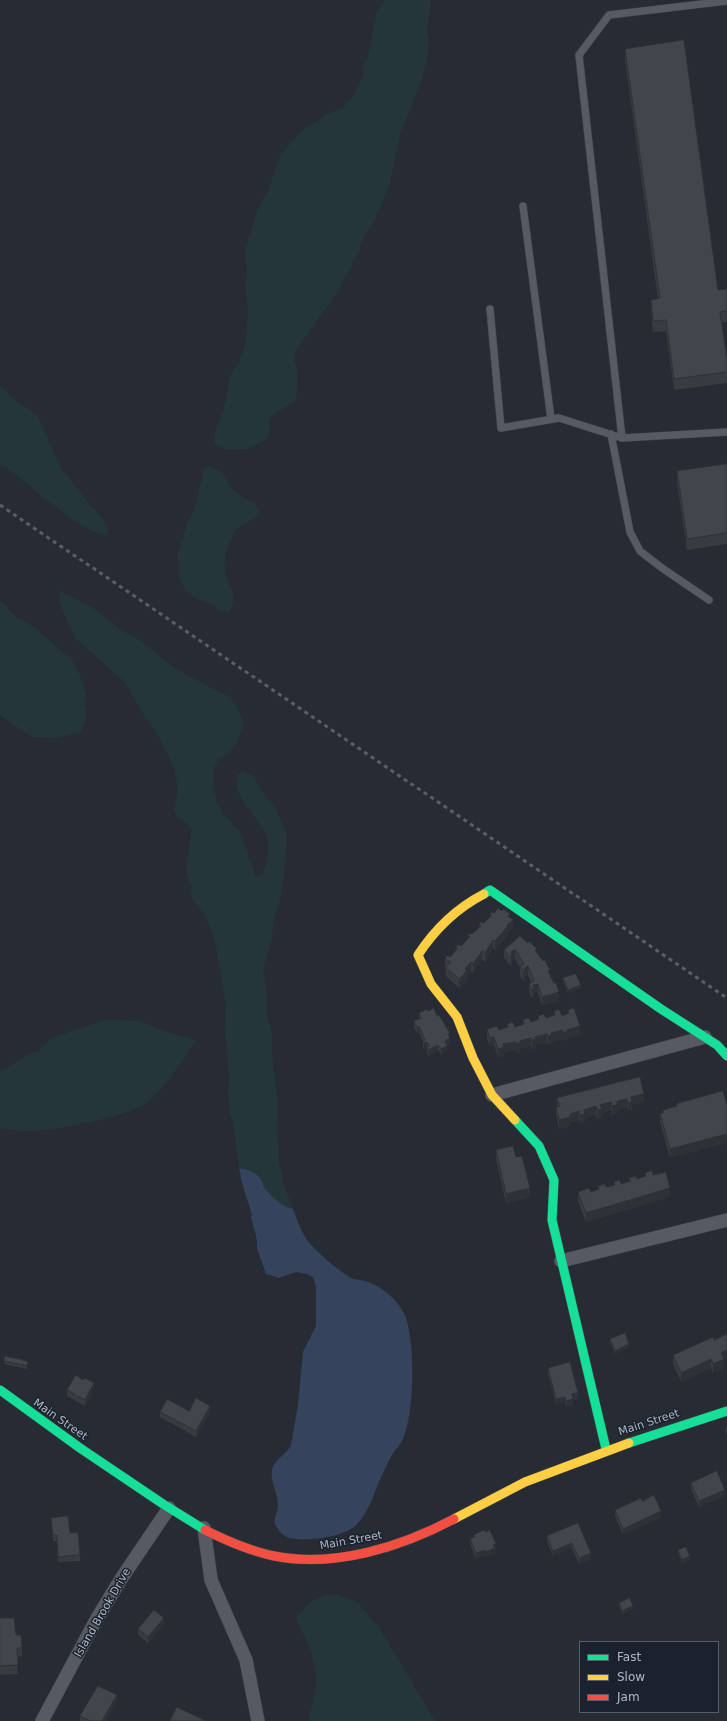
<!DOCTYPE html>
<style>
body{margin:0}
#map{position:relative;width:727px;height:1721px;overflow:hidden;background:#272c34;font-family:"DejaVu Sans",sans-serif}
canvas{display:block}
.legend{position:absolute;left:579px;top:1641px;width:140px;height:72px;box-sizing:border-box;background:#1b222e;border:1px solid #575e6b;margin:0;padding:5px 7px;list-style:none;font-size:12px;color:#b0b8c6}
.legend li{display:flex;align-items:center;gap:8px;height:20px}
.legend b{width:20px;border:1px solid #575e6b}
</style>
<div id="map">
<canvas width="727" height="1721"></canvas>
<ul class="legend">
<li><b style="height:5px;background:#16e098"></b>Fast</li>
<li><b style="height:5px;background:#ffcf43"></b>Slow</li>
<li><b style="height:5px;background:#f24e42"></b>Jam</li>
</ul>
</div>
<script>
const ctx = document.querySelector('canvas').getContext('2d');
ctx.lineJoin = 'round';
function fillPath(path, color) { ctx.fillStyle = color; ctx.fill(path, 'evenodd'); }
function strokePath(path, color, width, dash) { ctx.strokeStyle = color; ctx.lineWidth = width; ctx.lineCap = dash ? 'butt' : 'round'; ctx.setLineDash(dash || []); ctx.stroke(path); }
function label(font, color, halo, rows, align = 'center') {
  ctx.font = font + ' "DejaVu Sans",sans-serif'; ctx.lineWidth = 3; ctx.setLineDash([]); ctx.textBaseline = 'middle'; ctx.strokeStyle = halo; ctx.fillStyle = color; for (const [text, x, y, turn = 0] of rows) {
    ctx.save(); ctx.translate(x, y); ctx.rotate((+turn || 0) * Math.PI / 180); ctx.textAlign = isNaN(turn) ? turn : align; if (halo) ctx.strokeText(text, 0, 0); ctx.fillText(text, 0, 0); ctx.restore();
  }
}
fillPath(new Path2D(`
 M385,0H431L427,32L429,40L428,53L421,83L401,131L389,186L377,215L368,232L363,238L358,253L344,280L334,298L318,319L308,334L301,342L294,356L298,376L296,400L272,416L269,422L270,432L264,441L247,449L227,450L215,444L214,437L224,407L229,381L232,372L239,362L246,342L248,309L245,285L247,275L245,251L258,209L268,191L281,154L302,131L328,114L343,108L354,94L363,75V67L369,53L377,11Z
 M0,386L14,400L37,415L61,468L90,505L102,518L109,530L106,534C88,539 19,475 0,463Z
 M209,466C226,472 223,478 234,490C240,496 248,501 256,504L260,513C253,521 242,522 235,531C227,543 222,562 226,576C230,591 239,596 229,611H221L213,605L194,597L185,589L179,576V565L177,556L187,524L195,508L204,468Z
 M60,591L90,606L124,632L135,637L175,668L214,690L226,695L236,705L244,722L237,743L228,753L218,760L214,768L213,791L221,811L240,832L256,877L262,875C287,822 231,813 237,774L244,771L246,774L252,775L268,800L275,807L287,835L284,877L279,904L274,917L272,937L263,970L267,997L266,1010L272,1035V1056L278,1103L277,1128L279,1163L282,1174V1180L293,1209C282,1206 273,1198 265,1189C263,1186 263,1183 261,1180C257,1173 247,1168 239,1168L233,1123L229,1109L228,1088L230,1074L228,1068L225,1031L226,1002L215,941L205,914L192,899L191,886L187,876L186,866L189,849L191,830L188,824L176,815L174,811L178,789L174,768L157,733L144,715L124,681L75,638L61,606L59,598Z
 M0,600L15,616L34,627L72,660L79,673L86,695L84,704L86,709V719L80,733L53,738L32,737L0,715Z
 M106,1020L137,1021L155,1027L163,1031L190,1038L196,1042C180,1061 169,1084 149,1101C130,1117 53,1131 27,1131C18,1131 9,1129 0,1128V1072L33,1052L39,1051L51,1039L57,1036Z
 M326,1594L340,1595L358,1603L380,1629L435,1721H309C311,1707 316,1692 316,1677C316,1657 304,1637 296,1618L311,1602Z`), '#243639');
fillPath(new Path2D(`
 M239,1168C247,1169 257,1172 261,1180C263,1183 263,1186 265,1189C273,1198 282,1206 293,1209C297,1219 300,1229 305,1237C310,1247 342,1274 353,1279C356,1280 361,1280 365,1281C382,1286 400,1301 406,1318C415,1346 415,1414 402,1441C400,1445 396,1449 393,1453C389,1460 386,1467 382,1475C374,1492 369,1514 354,1527C342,1537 301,1543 287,1537C284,1536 279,1531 278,1529C271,1521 277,1515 278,1506C278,1494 270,1480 272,1471C273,1459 287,1455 291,1445L298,1405L303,1352L316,1326V1286L313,1277L307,1274L296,1272L279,1278L266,1274L257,1248V1240L251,1217L252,1215L242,1183Z`), '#35445c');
const lane = new Path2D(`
 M727,1L609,15L579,55L622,438L727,432
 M523,206L551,419
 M490,309L501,428L559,418L622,438
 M611,434L630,532L640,551L662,568L709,600`);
const street = new Path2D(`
 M492,1095L705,1037
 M561,1261L727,1220
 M204,1528L211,1580L246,1660L258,1721
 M42,1721L96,1620L121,1579L169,1508`);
const fast = new Path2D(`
 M484,894L490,890L661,1009L717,1045L727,1056
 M515,1120L539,1146L554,1180L552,1220L606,1449
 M0,1390L80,1448L163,1504L205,1530
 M629,1443L727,1411`);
const slow = new Path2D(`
 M484,894C457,908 435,929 418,955L431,984L457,1017L473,1058L492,1095L515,1120
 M454,1519L525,1482L629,1443`);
const jam = new Path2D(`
 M205,1530C227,1541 250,1551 274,1556C335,1568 401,1547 454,1519`);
strokePath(lane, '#45484f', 8);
strokePath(street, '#45484f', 14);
strokePath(fast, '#45484f', 10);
strokePath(slow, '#45484f', 10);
strokePath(jam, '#45484f', 10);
strokePath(lane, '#575a62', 7);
strokePath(street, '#575a62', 13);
strokePath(fast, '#16e098', 9);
strokePath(slow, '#ffcf43', 9);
strokePath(jam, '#f24e42', 9);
strokePath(new Path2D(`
 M0,505L727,998`), '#5a5e66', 3, [4, 4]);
fillPath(new Path2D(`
 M625,49L718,290L727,289V322H722L727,359V383L674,390L666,331L653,332L651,311V300L658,299L625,60Z
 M727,464V544L687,550L677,482V471Z
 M494,913L510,918L513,928L508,932V935L495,950L493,948L485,962L482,959L473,973L471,971L467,976V980L459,988L446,976V968L445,967V959L450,957L456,951V947L461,946L468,939V936L472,934L479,928V924L484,923L490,918V914Z
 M504,950L537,952L550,975L559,1001L542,1006L538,992L534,993V997L532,998L529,992V984L531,983L528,975L525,976V980L523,981L520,975V968L515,959L512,960V965L511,966L504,958Z
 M563,978L581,988L568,993L563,981Z
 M568,1010L580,1035L567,1038V1040L563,1041V1039L552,1042V1044L548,1045L547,1043L536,1045V1048L532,1049L531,1046L520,1049V1052L516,1053V1050L504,1053V1056L498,1057L494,1045L490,1047L487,1038V1029L499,1030L507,1028V1024L515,1027L523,1024V1020L531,1022L538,1020V1016L546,1018L554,1015V1011L562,1016L568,1013Z
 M428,1011L437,1016L450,1037V1044L447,1046V1051L441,1055L438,1050L428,1056L427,1053V1048L424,1049L423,1047V1041L419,1032L417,1033L414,1027V1021L419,1019V1013Z
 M640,1077L644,1102L632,1105V1111H628L627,1107L617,1110V1113L612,1115L611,1110L602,1113V1118L597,1119L596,1115L585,1118V1122L580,1123L579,1120L570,1122V1126L559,1129L556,1115V1107L557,1106V1098Z
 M723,1091L670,1158L660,1122V1113H663V1110L676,1107V1104Z
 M496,1150L516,1157L530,1197L506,1203L496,1159Z
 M645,1173L653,1175L670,1197L586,1222L578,1201V1192H591L598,1190V1186L606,1187L614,1185V1182L621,1184L629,1181V1178L637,1179L645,1177Z
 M727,1334V1359L724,1360V1368L713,1373L711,1368L681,1382L673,1364V1355L714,1340Z
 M610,1339L629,1347L615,1354L610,1342Z
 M4,1361L28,1364L27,1369L4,1364Z
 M548,1368L578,1399L573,1400V1405L566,1407L565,1402L556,1404L548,1373Z
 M83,1380L94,1389L85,1406L67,1396V1390Z
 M189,1411L210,1412L196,1437L160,1417V1412Z
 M727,1426V1435L726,1433V1427Z
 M691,1483L725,1496L699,1507L691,1489Z
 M642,1501L661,1517L623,1535L615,1516V1510Z
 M51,1518L70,1533L80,1555V1561L58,1562L57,1541H53Z
 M578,1523L591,1559L579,1564L572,1548L553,1556L547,1542V1536Z
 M474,1535L496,1550H495V1554L485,1557V1555L476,1559L470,1544V1539L474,1537Z
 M678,1550L690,1559L682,1563L678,1553Z
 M619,1603L633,1609L622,1614L619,1606Z
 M0,1618L16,1635L22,1648V1656L17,1657L18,1674L0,1675Z
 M164,1624L148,1643L138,1635V1629Z
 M117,1701L106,1721H80V1716Z`), '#383c41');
fillPath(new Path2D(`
 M510,914V922L513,920V928L508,932V935L495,950V941L507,925L508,916Z
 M493,940V948L485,962V953Z
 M515,950V959L512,960V965L511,966V952Z
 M482,951V959L473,973V964Z
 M471,962V971L467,976V980L459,988V979L465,969Z
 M528,966V975L525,976V980L523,981V972L524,968Z
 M538,984V992L534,993V997L532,998V990L533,985Z
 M581,985V988L568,993V990Z
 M559,992V1001L542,1006V997Z
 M419,1026V1032L417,1033V1027Z
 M580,1026V1035L567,1038V1040L563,1041V1033L567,1030Z
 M563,1030V1039L552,1042V1044L548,1045V1036L551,1033Z
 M450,1033V1044L447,1046V1051L441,1055V1049L448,1034Z
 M547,1034V1043L536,1045V1048L532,1049V1040L535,1037Z
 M494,1037V1045L490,1047V1038Z
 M531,1038V1046L520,1049V1052L516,1053V1044L520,1041Z
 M427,1042V1048L424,1049V1043Z
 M516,1042V1050L504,1053V1056L498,1057V1049L503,1044Z
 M438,1045V1050L428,1056V1050Z
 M644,1094V1102L632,1105V1111H628V1103L631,1097Z
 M627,1099V1107L617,1110V1113L612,1115V1106L617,1101Z
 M611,1102V1110L602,1113V1118L597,1119V1110L600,1105Z
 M596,1106V1115L585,1118V1122L580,1123V1115L584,1110Z
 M579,1111V1120L570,1122V1126L559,1129V1120L570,1114Z
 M727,1134V1143L670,1158V1149Z
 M530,1188V1197L506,1203V1194Z
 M670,1188V1197L586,1222V1213Z
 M629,1344V1347L615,1354V1351Z
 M727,1350V1359L724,1360V1368L713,1373V1364L721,1353Z
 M711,1359V1368L681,1382V1373Z
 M94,1383V1389L85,1406V1400Z
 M578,1393V1399L573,1400V1405L566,1407V1401L572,1394Z
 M565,1397V1402L556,1404V1399Z
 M210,1406V1412L196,1437V1431Z
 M725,1490V1496L699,1507V1501Z
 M661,1511V1517L623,1535V1529Z
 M572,1543V1548L553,1556V1551Z
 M496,1544V1550H495V1554L485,1557V1552L493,1545Z
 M485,1550V1555L476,1559V1553Z
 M591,1553V1559L579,1564V1558Z
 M690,1556V1559L682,1563V1560Z
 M633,1606V1609L622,1614V1611Z
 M164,1618V1624L148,1643V1637Z
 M117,1695V1701L106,1721H102Z`), '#2e3135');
const building = new Path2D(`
 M684,40L718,290L727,289V311L720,312L727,359V372L674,379L666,320L653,321L651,300L660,298L625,49Z
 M727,464V533L687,539L677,471Z
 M498,908L502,911L504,909L510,914L508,916L513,920L507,925L508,926L495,941L493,940L485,953L482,951L473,964L471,962L465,969L467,971L459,979L446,967L451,962L445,959L447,955L450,957L458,948L456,947L458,944L461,946L470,937L468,936L470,933L472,934L481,926L479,924L481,922L484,923L492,915L490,914L491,912L494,913Z
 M520,936L528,943L529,941L537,949L535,950L543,961L545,960L550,970L548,971L554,983H556L559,992L542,997L538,984L533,985L534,989L532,990L529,984L534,981L528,966L524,968L525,971L523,972L520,966L524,964L515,950L511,952L512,956L511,957L504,950Z
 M576,974L581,985L568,990L563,978Z
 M434,1008L437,1016L439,1015L450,1033L448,1034L450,1038L445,1041L447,1046L441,1049L438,1045L428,1050L427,1047L429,1046L427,1042L424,1043L423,1041L425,1040L419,1026L417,1027L414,1021L421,1018L419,1013L427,1009L428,1011Z
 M574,1008L580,1026L567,1030V1032L563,1033V1030L551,1033L552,1036H548L547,1034L535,1037L536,1039L532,1040L531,1038L520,1041V1043L516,1044V1042L503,1044L504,1047L498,1049L494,1037L490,1038L487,1029L497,1026L499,1030L508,1027L507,1024L513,1022L515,1027L524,1024L523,1020L529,1018L531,1022L539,1019L538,1016L544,1014L546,1018L555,1015L554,1011L559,1009L562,1016L569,1013L568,1010Z
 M640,1077L644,1094L631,1097L632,1102L628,1103L627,1099L617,1101V1105L612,1106L611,1102L600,1105L602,1109L597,1110L596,1106L584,1110L585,1114L580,1115L579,1111L570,1114V1117L559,1120L556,1107L560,1106L557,1098Z
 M723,1091L727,1105V1134L670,1149L660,1113H663V1110L677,1106L676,1104Z
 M513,1146L516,1157L522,1156L530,1188L506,1194L496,1150Z
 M652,1171L653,1175L666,1172L670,1188L586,1213L578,1192L589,1188L591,1192L599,1189L598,1186L605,1184L606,1187L615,1185L614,1182L620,1180L621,1184L631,1181L629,1178L636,1176L637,1179L646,1176L645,1173Z
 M625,1333L629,1344L615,1351L610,1339Z
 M727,1334V1350L721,1353L724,1359L713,1364L711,1359L681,1373L673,1355L713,1337L714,1340Z
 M5,1356L28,1361L27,1366L4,1361Z
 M570,1362L578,1393L572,1394L573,1399L566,1401L565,1397L556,1399L548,1368Z
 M76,1375L83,1380L85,1378L94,1383L85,1400L67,1390Z
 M196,1398L210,1406L196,1431L160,1412L167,1399L189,1411Z
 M717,1471L725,1490L699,1501L691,1483Z
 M654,1495L661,1511L623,1529L615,1510L641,1498L642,1501Z
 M68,1516L70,1533L78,1532L80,1555L58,1557L57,1535H53L51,1518Z
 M578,1523L591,1553L579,1558L572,1543L553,1551L547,1536Z
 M484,1530L485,1532L490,1530L496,1544L493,1545L495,1548L485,1552V1550L476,1553L470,1539L474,1537V1535Z
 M686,1547L690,1556L682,1560L678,1550Z
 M630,1598L633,1606L622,1611L619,1603Z
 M154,1610L164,1618L148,1637L138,1629Z
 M0,1618H14L16,1635H21L22,1648H17L18,1665L0,1666Z
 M98,1686L117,1695L102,1721H90L80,1716Z
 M177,1707L206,1721H170Z`);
fillPath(building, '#41464c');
strokePath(building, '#2e3135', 1);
label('11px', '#b0b8c6', '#1b222e', [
 ["Main Street",60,1420,35],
 ["Main Street",649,1423,-18],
 ["Main Street",351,1541,-10],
 ["Island Brook Drive",103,1613,-60]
]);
</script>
